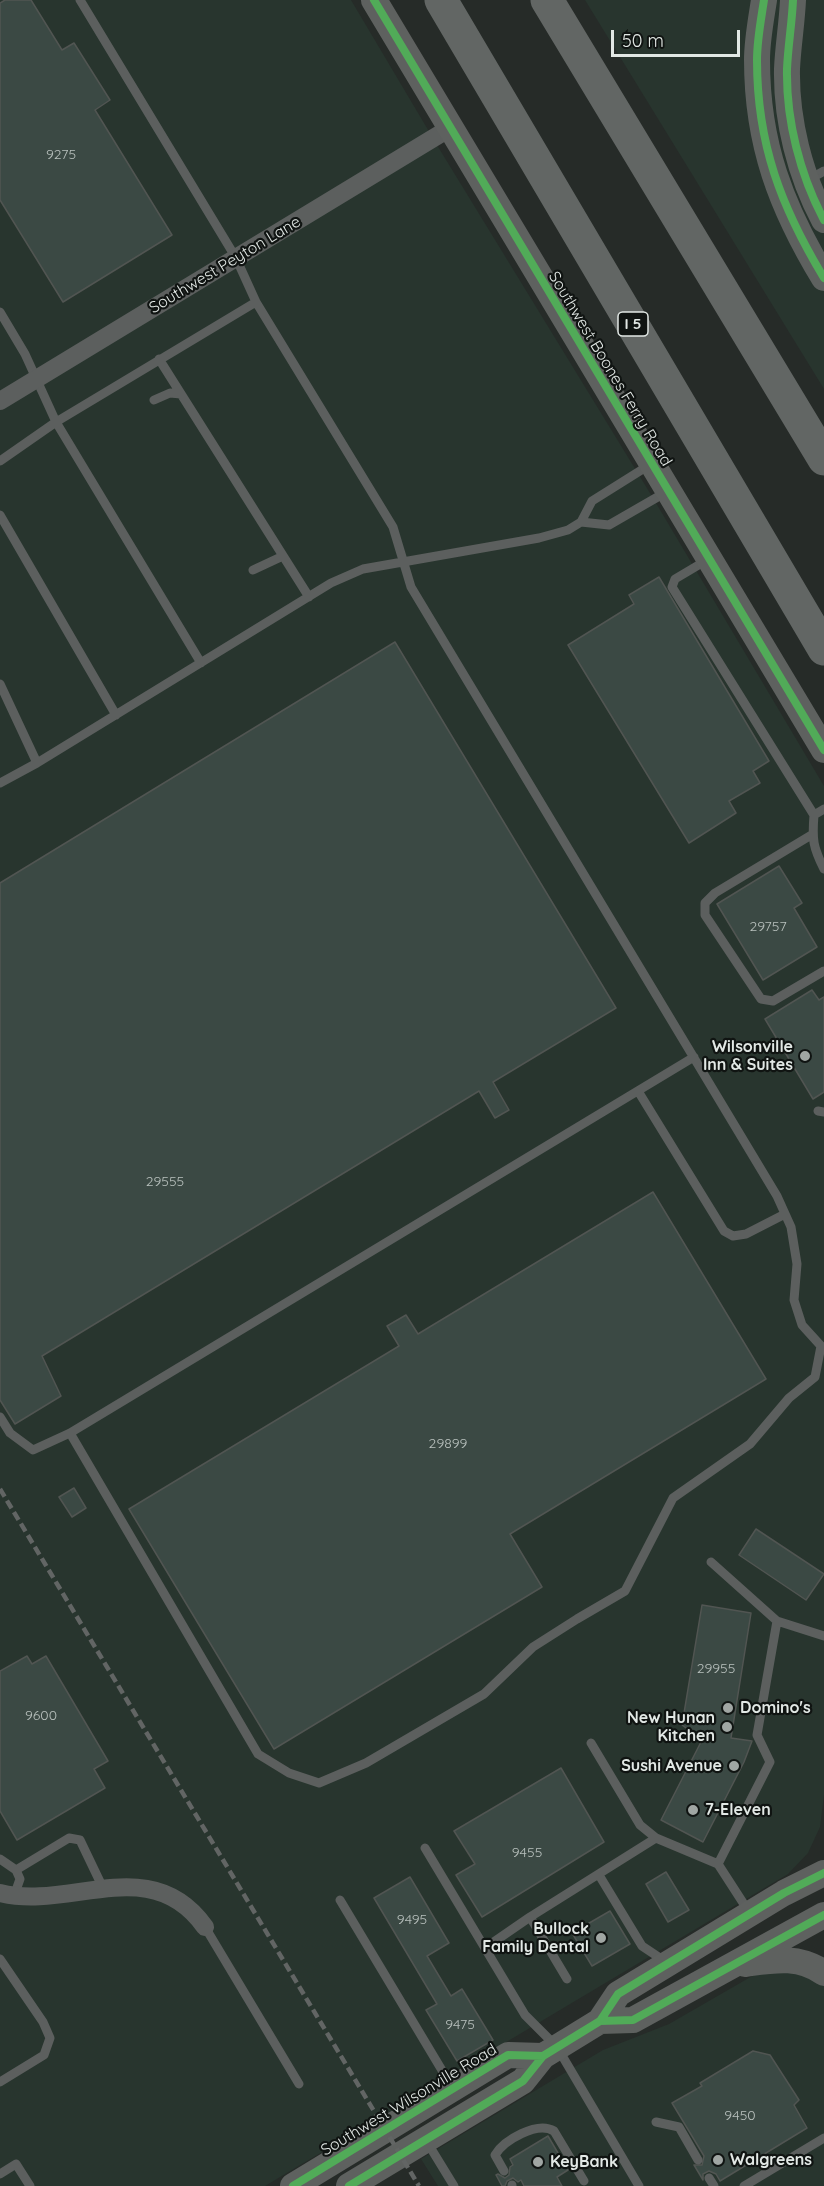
<!DOCTYPE html>
<style>
body{margin:0}
#map{position:relative;width:824px;height:2186px;overflow:hidden;background:#262b28;font-family:Quicksand,sans-serif}
canvas{display:block}
.scale{position:absolute;left:611px;top:30px;width:129px;height:27px;box-sizing:border-box;border:3px solid #e2e8e5;border-top:0;padding-left:8px;font-size:18px;line-height:21px;white-space:nowrap;color:#e2e8e5;-webkit-text-stroke:4px #101412;paint-order:stroke}
</style>
<div id="map">
<canvas width="824" height="2186"></canvas>
<div class="scale">50 m</div>
</div>
<script>
const ctx = document.querySelector('canvas').getContext('2d');
ctx.lineJoin = 'round';
function fillPath(path, color) { ctx.fillStyle = color; ctx.fill(path, 'evenodd'); }
function strokePath(path, color, width, dash) { ctx.strokeStyle = color; ctx.lineWidth = width; ctx.lineCap = dash ? 'butt' : 'round'; ctx.setLineDash(dash || []); ctx.stroke(path); }
function label(font, color, halo, rows, align = 'center') {
  ctx.font = font + ' Quicksand,sans-serif'; ctx.lineWidth = 4.5; ctx.setLineDash([]); ctx.textBaseline = 'middle'; ctx.strokeStyle = halo; ctx.fillStyle = color; for (const [text, x, y, turn = 0] of rows) {
    ctx.save(); ctx.translate(x, y); ctx.rotate((+turn || 0) * Math.PI / 180); ctx.textAlign = isNaN(turn) ? turn : align; if (halo) ctx.strokeText(text, 0, 0); ctx.fillText(text, 0, 0); ctx.restore();
  }
}
fillPath(new Path2D(`
 M0,0H351L440,150L653,498L824,786V1795L820,1827L808,1853L788,1874L265,2186H0Z
 M585,0H824V389Z
 M772,1968L824,1981V2186H438L421,2159L603,2050L669,2024L754,1975Z`), '#28352e');
const building = new Path2D(`
 M5,0H31L62,50L74,43L110,100L95,110L172,235L63,302L0,200V3Z
 M659,577L769,761L753,771L760,783L729,801L736,813L689,843L568,645L634,604L629,595Z
 M395,642L616,1008L493,1082L509,1110L495,1118L479,1091L42,1356L61,1396L15,1424L0,1400V883Z
 M779,866L802,903L794,908L817,947L763,980L717,904Z
 M812,990L819,1000L824,997V1092L813,1099L765,1019Z
 M653,1192L766,1379L510,1534L542,1587L274,1749L129,1509L399,1346L387,1326L406,1315L418,1334Z
 M74,1488L86,1508L72,1517L59,1497Z
 M756,1529L824,1574L806,1600L739,1555Z
 M702,1605L751,1613L731,1738L752,1741L744,1762L703,1842L661,1820L702,1740L682,1725Z
 M27,1656L32,1664L46,1656L108,1761L94,1769L105,1788L17,1840L0,1811V1671Z
 M561,1768L604,1842L482,1917L456,1875L475,1864L454,1831Z
 M666,1872L689,1910L668,1922L646,1884Z
 M410,1877L449,1943L427,1956L451,1996L462,1989L493,2040L457,2061L426,2010L437,2004L374,1898Z
 M610,1911L630,1944L592,1966L572,1933Z
 M753,2051L770,2055L799,2100L794,2105L807,2128L720,2181L716,2174L709,2171L703,2174V2180L694,2165H702L704,2156L672,2103L702,2086L700,2083Z
 M548,2136L568,2170L557,2177L562,2186H524L521,2180L518,2182L513,2178L507,2181L505,2186H502L496,2175L498,2174L505,2178L509,2175L510,2167L513,2165L510,2159Z`);
fillPath(building, '#3b4944');
strokePath(building, '#515552', 1.5);
strokePath(new Path2D(`
 M80,0L236,258L256,302L393,527L411,587L777,1196L791,1227L797,1264L794,1300L802,1325L821,1346L824,1347
 M808,180L824,171
 M0,312L25,354L56,422L201,663
 M159,359L309,597
 M154,400L170,393L181,394
 M0,461L56,422L256,302
 M0,515L116,715
 M581,522L609,525L668,491
 M707,560L675,579L672,587L814,815
 M253,570L283,556
 M0,684L37,763
 M0,783L37,763L331,583L363,569L539,538L568,530L581,522L592,501L651,464
 M824,809L814,815C812,840 813,847 824,869
 M813,834L715,893L705,903V915L761,999L773,1001L824,971
 M638,1091L724,1231L733,1236L746,1234L785,1214
 M818,1111L824,1112
 M0,1417L10,1433L33,1450L70,1433L694,1057
 M70,1433L258,1754L289,1773L319,1783L366,1763L484,1694L533,1647L577,1619L625,1591L673,1498L750,1444L789,1398L815,1377L821,1346
 M711,1562L777,1621L824,1636
 M591,1743L640,1825L656,1838
 M425,1848L525,2015L557,2047L639,2186
 M0,1859L16,1870L20,1879L14,1896
 M718,1864L770,1762L757,1735L777,1621
 M16,1870L69,1838L80,1840L103,1888
 M599,1875L642,1946L666,1962
 M340,1900L452,2087
 M530,1917L567,1979
 M205,1927L299,2084
 M485,1948L530,1917L656,1838L718,1864L749,1912
 M0,1959L43,2022L50,2038L44,2055L0,2082
 M656,2122L679,2127L698,2160
 M427,2142L454,2186
 M504,2171L495,2155C504,2140 537,2121 554,2131L584,2181
 M0,2174L16,2164L30,2186
 M709,2178L714,2186
 M512,2185V2186
 M744,2186L824,2138`), '#5c5f5e', 9);
strokePath(new Path2D(`
 M0,401L450,128
 M0,1893C70,1911 151,1851 205,1927`), '#5c5f5e', 18);
strokePath(new Path2D(`
 M374,0L824,750
 M764,0C761,20 757,40 757,60C757,144 781,207 824,278
 M793,0C792,23 788,46 787,69C786,120 800,175 824,220
 M745,1964C774,1960 799,1955 824,1973
 M600,2021L633,2020L824,1915
 M293,2186L508,2055L543,2056
 M349,2186L523,2081L543,2056L600,2021L618,1994L784,1893L824,1873`), '#5e615f', 26);
strokePath(new Path2D(`
 M441,0L824,649
 M547,0L824,459`), '#626664', 33);
strokePath(new Path2D(`
 M0,1489L419,2186`), '#626564', 4.5, [9, 4.5]);
strokePath(new Path2D(`
 M374,0L824,750
 M764,0C761,20 757,40 757,60C757,144 781,207 824,278
 M793,0C792,23 788,46 787,69C786,120 800,175 824,220
 M600,2021L633,2020L824,1915
 M293,2186L508,2055L543,2056
 M349,2186L523,2081L543,2056L600,2021L618,1994L784,1893L824,1873`), '#51ab58', 8);
for (const [x, y, r, color] of [
 [805,1056,6,"#a0a6a3"],
 [728,1708,6,"#a0a6a3"],
 [727,1727,6,"#a0a6a3"],
 [734,1766,6,"#a0a6a3"],
 [693,1810,6,"#a0a6a3"],
 [601,1938,6,"#a0a6a3"],
 [718,2160,6,"#a0a6a3"],
 [538,2162,6,"#a0a6a3"]
]) { const dot = new Path2D(); dot.arc(x, y, r, 0, 2 * Math.PI); ctx.fillStyle = color; ctx.fill(dot); strokePath(dot, '#101412', 2); }
label('14px', '#b8c0bd', null, [
 ["9275",61,155],
 ["29757",768,927],
 ["29555",165,1182],
 ["29899",448,1444],
 ["29955",716,1669],
 ["9600",41,1716],
 ["9455",527,1853],
 ["9495",412,1920],
 ["9475",460,2025],
 ["9450",740,2116]
]);
for (const [x, y, w] of [
 [633,324,30]
]) { const box = new Path2D(); box.roundRect(x - w / 2, y - 12, w, 24, 4.5); ctx.fillStyle = '#101412'; ctx.fill(box); strokePath(box, '#e2e8e5', 1.5); }
label('bold 15px', '#e2e8e5', null, [
 ["I 5",633,324]
]);
label('16px', '#e2e8e5', '#101412', [
 ["Southwest Peyton Lane",225,265,-31],
 ["Southwest Boones Ferry Road",610,369,59],
 ["Southwest Wilsonville Road",409,2100,-31]
]);
label('bold 16px', '#e2e8e5', '#101412', [
 ["Wilsonville",793,1047],
 ["Inn & Suites",793,1065],
 ["Domino's",740,1708,"left"],
 ["New Hunan",715,1718],
 ["Kitchen",715,1736],
 ["Sushi Avenue",722,1766],
 ["7-Eleven",705,1810,"left"],
 ["Bullock",589,1929],
 ["Family Dental",589,1947],
 ["Walgreens",730,2160,"left"],
 ["KeyBank",550,2162,"left"]
], 'right');
</script>
